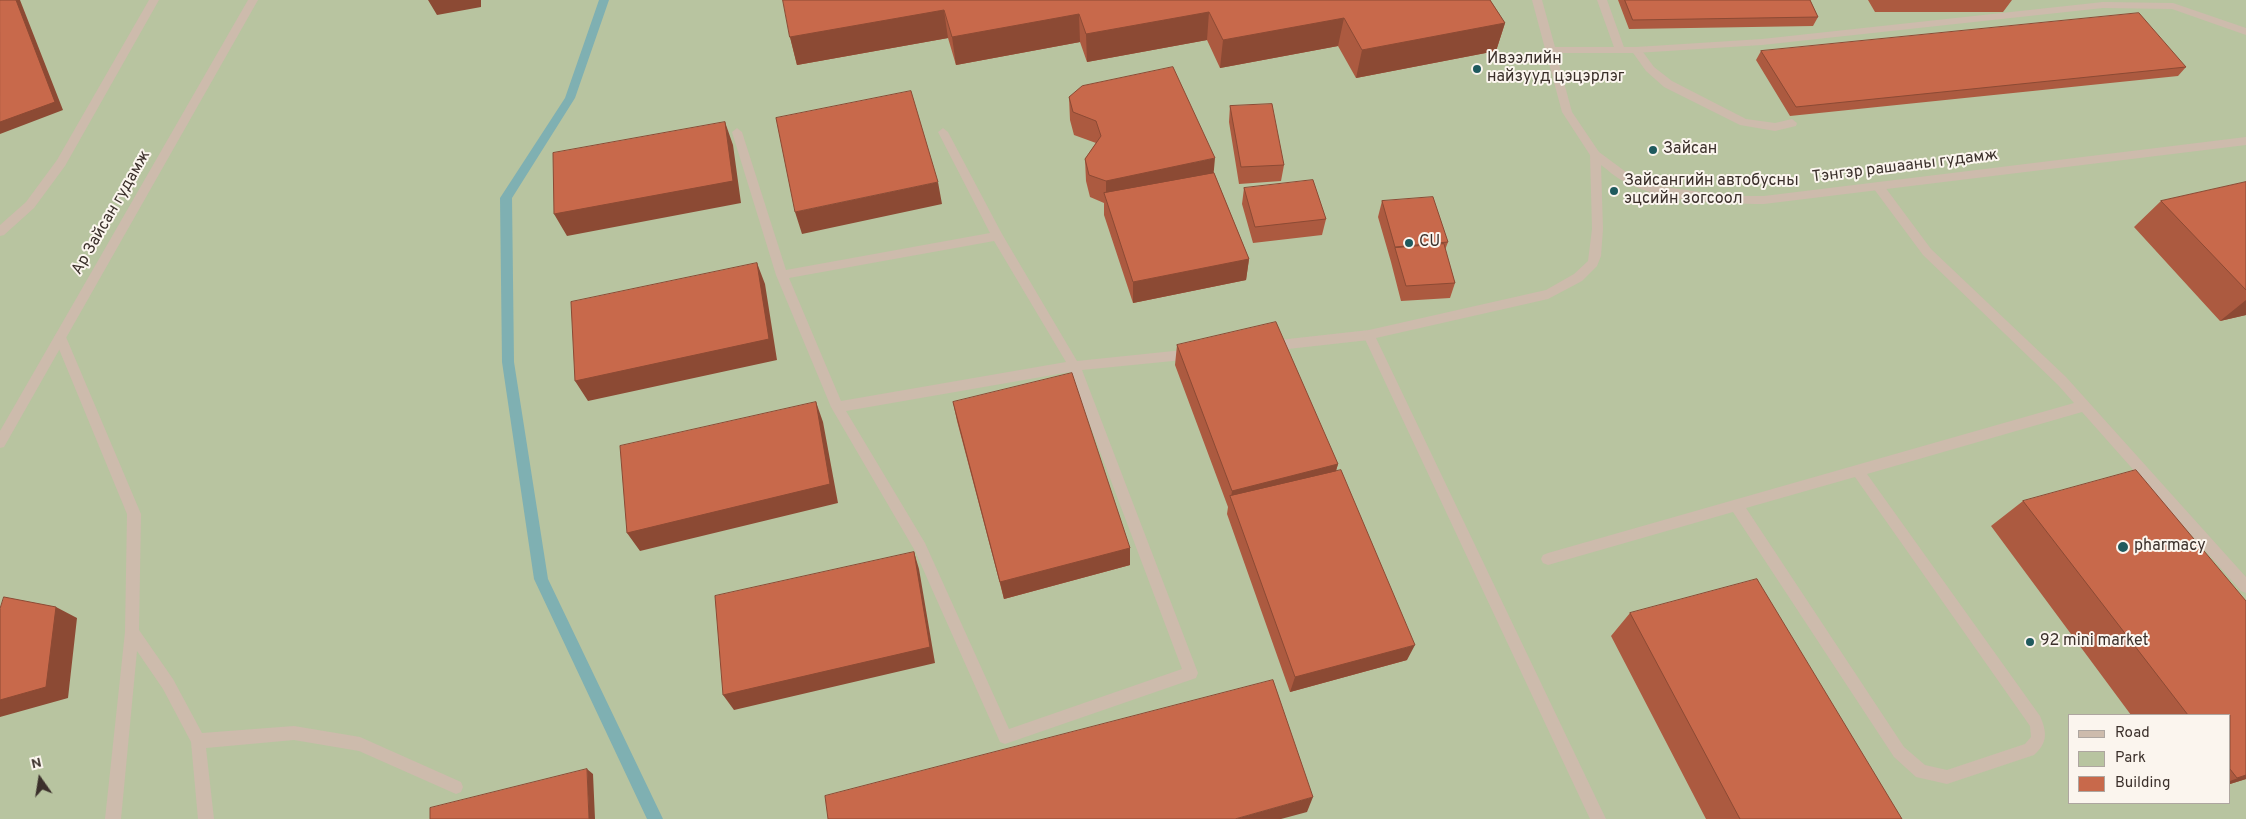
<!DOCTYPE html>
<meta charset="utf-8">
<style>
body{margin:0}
#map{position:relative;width:2246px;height:819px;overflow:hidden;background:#f4ebe1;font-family:Overpass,sans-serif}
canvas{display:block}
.legend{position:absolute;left:2068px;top:714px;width:162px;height:90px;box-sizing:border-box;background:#fbf5ee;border:1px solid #aea6a0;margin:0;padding:6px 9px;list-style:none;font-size:15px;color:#3b302b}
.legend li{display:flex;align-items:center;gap:10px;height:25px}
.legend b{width:25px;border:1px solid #aea6a0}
.north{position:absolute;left:15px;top:754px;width:50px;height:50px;-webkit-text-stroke:4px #fbf5ee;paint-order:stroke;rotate:347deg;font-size:14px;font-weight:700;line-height:20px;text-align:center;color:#3b302b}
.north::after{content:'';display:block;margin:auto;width:18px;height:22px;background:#3b302b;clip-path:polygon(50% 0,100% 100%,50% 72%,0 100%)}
</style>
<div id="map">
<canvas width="2246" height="819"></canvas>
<ul class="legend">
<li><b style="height:6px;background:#cdbbac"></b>Road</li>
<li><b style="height:14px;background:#b8c4a0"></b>Park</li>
<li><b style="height:14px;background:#c8694b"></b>Building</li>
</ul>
<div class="north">N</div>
</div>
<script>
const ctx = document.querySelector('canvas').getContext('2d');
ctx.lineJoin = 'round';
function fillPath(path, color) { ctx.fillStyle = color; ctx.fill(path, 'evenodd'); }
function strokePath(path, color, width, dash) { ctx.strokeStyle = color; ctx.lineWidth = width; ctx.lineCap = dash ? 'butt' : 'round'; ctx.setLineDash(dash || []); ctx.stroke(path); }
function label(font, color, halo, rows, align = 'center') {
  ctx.font = font + ' Overpass,sans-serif'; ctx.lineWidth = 4; ctx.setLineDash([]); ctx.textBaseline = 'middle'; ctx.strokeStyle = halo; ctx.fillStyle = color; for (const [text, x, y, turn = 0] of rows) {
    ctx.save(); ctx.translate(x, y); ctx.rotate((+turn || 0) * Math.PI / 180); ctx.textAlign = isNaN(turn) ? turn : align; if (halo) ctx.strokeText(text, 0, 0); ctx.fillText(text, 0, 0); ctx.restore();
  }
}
fillPath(new Path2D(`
 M0,0H2246V819H0ZM2070,715H2230V803H2070Z`), '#b8c4a0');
fillPath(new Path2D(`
 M599,0H609L575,98L512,198L514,362L548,579L663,819H647L534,579L502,362L500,198L565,98Z`), '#7fb0b2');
fillPath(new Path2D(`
 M1597,0H1607L1625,50L1624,52H1616L1615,50Z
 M1636,47L1640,48L1654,67L1672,81L1746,119L1775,123L1792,119L1797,123L1796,126L1775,131L1740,125L1664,87L1646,71L1631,50L1632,48Z
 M737,128L742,132L786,270L990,233L938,132L943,128L948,132L1002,234L1077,361L1193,349L1197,351L1199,354L1197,357L1193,359L1082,370L1198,673L1196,678L1005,744L1000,742L915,551L831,407L776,275L732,132ZM994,241L1066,362L841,401L789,278ZM1070,372L1182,669L1009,729L925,543L846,411Z
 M1878,182L1882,183L1931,249L2066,377L2246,577V593L2241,591L2082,412L1867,474L2040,716C2047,732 2048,743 2034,755L1947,784L1916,777L1894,757L1733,512L1548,565L1543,563L1541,559L1543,555L1548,553L2074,403L2058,385L1923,255L1874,189L1872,186ZM1855,477L2030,726L2031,737L2025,744L1947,770L1925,765L1904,747L1746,508Z
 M1369,330L1375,335L1369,340L1270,351L1266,349L1264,346L1266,343L1270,341Z
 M60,332L64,334L66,337L141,514L139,630L173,679L202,733L294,726L360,737L461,782L463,787L461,792L456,794L359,751L294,740L206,748L214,819H198L191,742L163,689L137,651L121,819H105L125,632L127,514L54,337L56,334Z`), '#cdbbac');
fillPath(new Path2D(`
 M149,0H159L65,166L34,208L4,235L0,236V225L26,202L57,160Z
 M1532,0H1542L1555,47H1636L1762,39L2103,2L2173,3L2246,28V35L2172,9L2103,8L1762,45L1636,53H1556L1572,112L1599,152L1630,175L1658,186L1728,196H1764L2246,137V145L1764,204C1720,204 1662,202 1623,181C1615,177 1608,170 1601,165L1603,229L1601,256L1597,266L1582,281L1548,299L1376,338L1606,819H1590L1363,335L1369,330L1546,290L1574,274L1588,261L1592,229L1590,155L1562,112Z`), '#cdbbac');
fillPath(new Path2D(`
 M248,0H258L4,447L0,448V431Z`), '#cdbbac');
fillPath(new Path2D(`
 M783,0H1490L1505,23L1496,51L1356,78L1338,46L1220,68L1207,40L1087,62L1080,42L956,65L948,38L797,65L790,37Z
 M1618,0H1810L1818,17L1813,26L1629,29Z
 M1868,0H2012L2003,12H1875Z
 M1761,51L2186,67L2178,76L1790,116L1756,60Z
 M1069,97L1214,173L1249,259L1246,280L1133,303L1104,215V203L1090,197L1086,181L1085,159L1096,143L1074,135L1070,120Z
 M1230,106L1284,165L1281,181L1239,184L1229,122Z
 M2246,182V315L2220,321L2134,227L2161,201Z
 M1244,188L1326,219L1322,235L1253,243L1242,204Z
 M1382,201L1448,242L1445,250L1455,283L1450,298L1401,301L1391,262L1378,217Z
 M1177,345L1338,464L1336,471L1407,660L1290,692L1227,514L1228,507L1175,365Z
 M953,402L1130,548V565L1004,599L957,421Z
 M2023,501L2246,601V779L2230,784V715H2131L1991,526Z
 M1630,613L1902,819H1706L1611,636Z`), '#ac5a40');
fillPath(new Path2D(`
 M16,0H20L63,110L0,134V122Z
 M428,0H481V7L437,15Z
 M944,10L948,38L797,65L790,37Z
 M1209,12L1207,40L1087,62L1086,34Z
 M1079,14L1080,42L956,65L952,37Z
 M1344,18L1338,46L1220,68L1223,40Z
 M1505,23L1496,51L1356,78L1362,50Z
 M725,122L733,145L741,203L567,236L554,214Z
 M1215,158L1213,180L1106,201V181Z
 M938,182L942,204L802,234L795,212Z
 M1249,259L1246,280L1133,303V282Z
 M757,263L765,284L777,360L588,401L575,381Z
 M2246,300V315L2220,321Z
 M816,402L823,422L838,503L640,551L627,533Z
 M1338,464L1332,483L1231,498L1232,491Z
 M1130,548V565L1004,599L1000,582Z
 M914,552L919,569L935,663L734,710L723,695Z
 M56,607L77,618L68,698L0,717V700Z
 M1415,645L1407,660L1290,692L1295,677Z
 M587,769L593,774L595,819H589Z
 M2246,775V779L2230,784V781Z
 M1313,797L1307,812L1281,819H1235Z`), '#8c4a34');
const building = new Path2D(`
 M0,0H16L55,102L0,122Z
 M783,0H1490L1505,23L1362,50L1344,18L1223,40L1209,12L1086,34L1079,14L952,37L944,10L790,37Z
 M1625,0H1810L1818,17L1633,20Z
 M2139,13L2186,67L1796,107L1761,51Z
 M1173,67L1215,158L1106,181L1089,175L1085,159L1101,136L1096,121L1073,112L1069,97L1082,86Z
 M911,91L938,182L795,212L776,118Z
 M1272,104L1284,165L1241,167L1230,106Z
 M725,122L733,181L554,214L553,153Z
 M1214,173L1249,259L1133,282L1104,193Z
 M1313,180L1326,219L1255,227L1244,188Z
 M2246,182V290L2161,201Z
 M1433,197L1448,242L1395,247L1382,201Z
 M1444,244L1455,283L1406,286L1395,248Z
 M757,263L769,339L575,381L571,302Z
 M1276,322L1338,464L1232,491L1177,345Z
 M1072,373L1130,548L1000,582L953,402Z
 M816,402L830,484L627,533L620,446Z
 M1341,470L1415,645L1295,677L1230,496Z
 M2136,470L2246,601V775L2237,778L2230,769V715H2188L2023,501Z
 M914,552L930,647L723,695L715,596Z
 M1757,579L1902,819H1740L1630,613Z
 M4,597L56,607L46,687L0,700V609Z
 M1273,680L1313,797L1235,819H828L825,796Z
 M587,769L589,819H430V808Z`);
fillPath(building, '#c8694b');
strokePath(building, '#8c4a34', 1);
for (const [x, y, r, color] of [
 [1477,69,5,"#1f5a5e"],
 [1653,150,5,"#1f5a5e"],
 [1614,191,5,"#1f5a5e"],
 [1409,243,5,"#1f5a5e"],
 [2123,547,6,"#1f5a5e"],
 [2030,642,5,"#1f5a5e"]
]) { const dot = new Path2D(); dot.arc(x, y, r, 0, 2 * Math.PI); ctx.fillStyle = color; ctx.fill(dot); strokePath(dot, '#fbf5ee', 2); }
label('16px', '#3b302b', '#fbf5ee', [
 ["Ивээлийн",1487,60],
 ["найзууд цэцэрлэг",1487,78],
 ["Зайсан",1663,150],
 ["Зайсангийн автобусны",1624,182],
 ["эцсийн зогсоол",1624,200],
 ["CU",1419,243],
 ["pharmacy",2134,547],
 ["92 mini market",2040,642]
], 'left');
label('16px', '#3b302b', '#fbf5ee', [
 ["Тэнгэр рашааны гудамж",1905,167,-7],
 ["Ар Зайсан гудамж",112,213,-60]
]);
</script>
